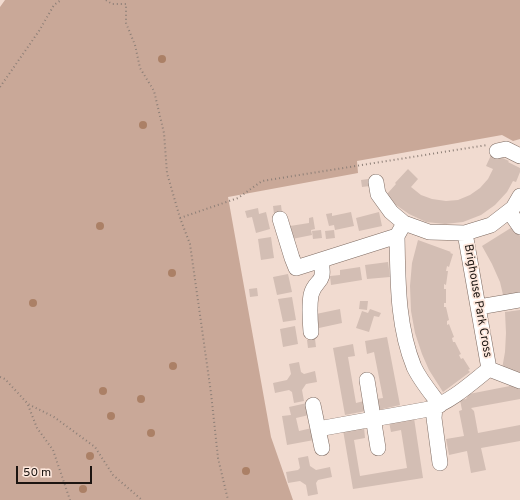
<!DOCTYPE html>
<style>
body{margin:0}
#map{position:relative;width:520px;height:500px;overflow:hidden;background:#f1dbd0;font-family:Overpass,sans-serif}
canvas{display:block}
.scale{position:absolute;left:16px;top:466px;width:76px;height:18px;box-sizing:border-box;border:2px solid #1c1511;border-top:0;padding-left:5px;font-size:12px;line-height:14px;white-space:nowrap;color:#1c1511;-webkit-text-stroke:3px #fee8dd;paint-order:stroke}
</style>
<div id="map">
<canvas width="520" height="500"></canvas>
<div class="scale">50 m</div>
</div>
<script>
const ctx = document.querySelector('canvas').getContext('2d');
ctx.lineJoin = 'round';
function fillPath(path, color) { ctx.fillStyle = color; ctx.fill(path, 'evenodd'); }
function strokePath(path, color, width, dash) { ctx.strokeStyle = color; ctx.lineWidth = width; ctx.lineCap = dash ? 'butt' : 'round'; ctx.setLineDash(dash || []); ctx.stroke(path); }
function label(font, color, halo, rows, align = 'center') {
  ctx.font = font + ' Overpass,sans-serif'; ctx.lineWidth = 3.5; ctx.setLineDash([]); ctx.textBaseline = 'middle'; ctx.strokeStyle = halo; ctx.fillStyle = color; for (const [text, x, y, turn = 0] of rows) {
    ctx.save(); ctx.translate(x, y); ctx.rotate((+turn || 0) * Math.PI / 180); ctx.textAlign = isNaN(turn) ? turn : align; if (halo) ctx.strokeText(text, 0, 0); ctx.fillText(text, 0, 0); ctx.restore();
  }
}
fillPath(new Path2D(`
 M5,0H520V139L513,141L502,135L357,161L358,173L228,197L271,437L293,500H0V7Z`), '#c9a898');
fillPath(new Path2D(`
 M492,153L509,161L508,162L520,168V172L516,182L513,181L507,192L495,205L481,215L463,222L445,224L426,222L409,214L396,205L387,196L388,195L387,194L396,184L395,183L408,169L418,179L411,187L421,195L432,199L446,201L458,200L470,195L480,188L488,179L493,169L486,166Z
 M368,179L370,186L362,187L361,180Z
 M281,205L282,213L274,214L273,206Z
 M258,208L259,214L266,212L270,229L256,233L252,217L247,218L245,211Z
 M351,212L354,226L335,230L334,225L329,226L326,214L332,213V216Z
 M379,212L382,226L359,231L356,218Z
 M313,217L315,229L311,230L312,235L292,239L290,226L309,223V218Z
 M514,226L520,236V295L504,299L500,282L492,264L482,246Z
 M321,230L322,238L313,239L312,231Z
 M334,230L335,238L326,239L325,231Z
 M271,237L274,258L261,260L258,239Z
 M418,240L451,252L450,253L453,254L449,267L447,266L446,271H448L446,285L444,284V289H446V303H444V307H446L449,320L447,321V325L449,324L454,337L452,338L453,342H455L461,354L459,355L461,359L463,358L470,369L468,370L470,372L443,392L429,370L422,354L415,333L411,311L410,286L412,263Z
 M388,262L390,277L367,279L365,265Z
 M360,267L362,280L331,285L330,276L340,275V270Z
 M288,274L292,292L277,295L273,277Z
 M257,288L258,296L250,297L249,289Z
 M292,297L296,320L283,322L278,299Z
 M360,301H368L367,310L359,309Z
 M340,309L342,323L319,328L316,314Z
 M370,309L381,313L379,317L374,316L369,332L356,328L362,311L368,313Z
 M520,310V373L502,369L505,352L506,333L505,312Z
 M295,326L298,344L283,347L280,329Z
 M387,337L400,405L378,410L376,399L383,398L374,352L367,354L365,341Z
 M315,339L316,347L308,348L307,340Z
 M353,344L355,356L348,357L356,403L364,401L366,411L345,415L333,348Z
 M299,362L301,372L304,374L315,371L317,382L306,384L302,390L304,401L294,403L292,392L289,390L275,393L273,383L287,380L291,374L289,364Z
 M520,384V399L471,408L474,411L478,433L520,425V441L481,448L486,470L471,473L467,451L449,455L446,439L464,436L459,411L462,410L460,400L466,399L469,394Z
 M307,403L309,415L296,418L299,431L312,428L314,440L287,445L282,416L291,415L289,407Z
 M414,418L423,478L353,489L343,430L364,427L365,438L354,440L360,476L407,468L401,430L391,432L389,422Z
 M308,456L310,466L316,470L330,467L332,477L318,480L316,483L318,494L308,496L306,485L300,481L288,483L286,472L298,470L300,468L298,458Z`), '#d3beb4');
const minor = new Path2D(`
 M497,151L506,149L520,156
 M376,182L378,194L391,212L404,223L429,232L465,233L491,225L513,208L520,196
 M509,211L520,227
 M280,219L292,258L296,268L397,236L402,227
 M465,233L489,369
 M397,236C398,280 397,325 414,367C420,380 431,393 440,405
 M479,307L520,300
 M311,332C310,320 309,307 311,295C315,278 326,286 321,261
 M367,380L378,448
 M313,405L322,448
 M435,407L434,418L440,463
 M318,429L429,409C452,401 470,384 489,369L520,381`);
strokePath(minor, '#7e6b62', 16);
strokePath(new Path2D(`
 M106,0L112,4H126V23L135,45L140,68L154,91L164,133L167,173L180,218L190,244L211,393L218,458L228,500
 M0,87L39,31L54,5L61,0
 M180,218L238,198L262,181L487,145
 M0,377L5,379L28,404L54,417L95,447L113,475L142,500
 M28,405L37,428L53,450L70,500`), '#8d7f77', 2, [1, 3]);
strokePath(minor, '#fff', 15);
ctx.fillStyle = '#ab8066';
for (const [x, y] of [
 [162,59],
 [143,125],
 [100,226],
 [172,273],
 [33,303],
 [173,366],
 [103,391],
 [141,399],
 [111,416],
 [151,433],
 [90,456],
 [246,471],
 [83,489]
]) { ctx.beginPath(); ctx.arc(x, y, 4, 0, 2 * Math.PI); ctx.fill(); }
label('12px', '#1c1511', '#fee8dd', [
 ["Brighouse Park Cross",477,301,80]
]);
</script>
